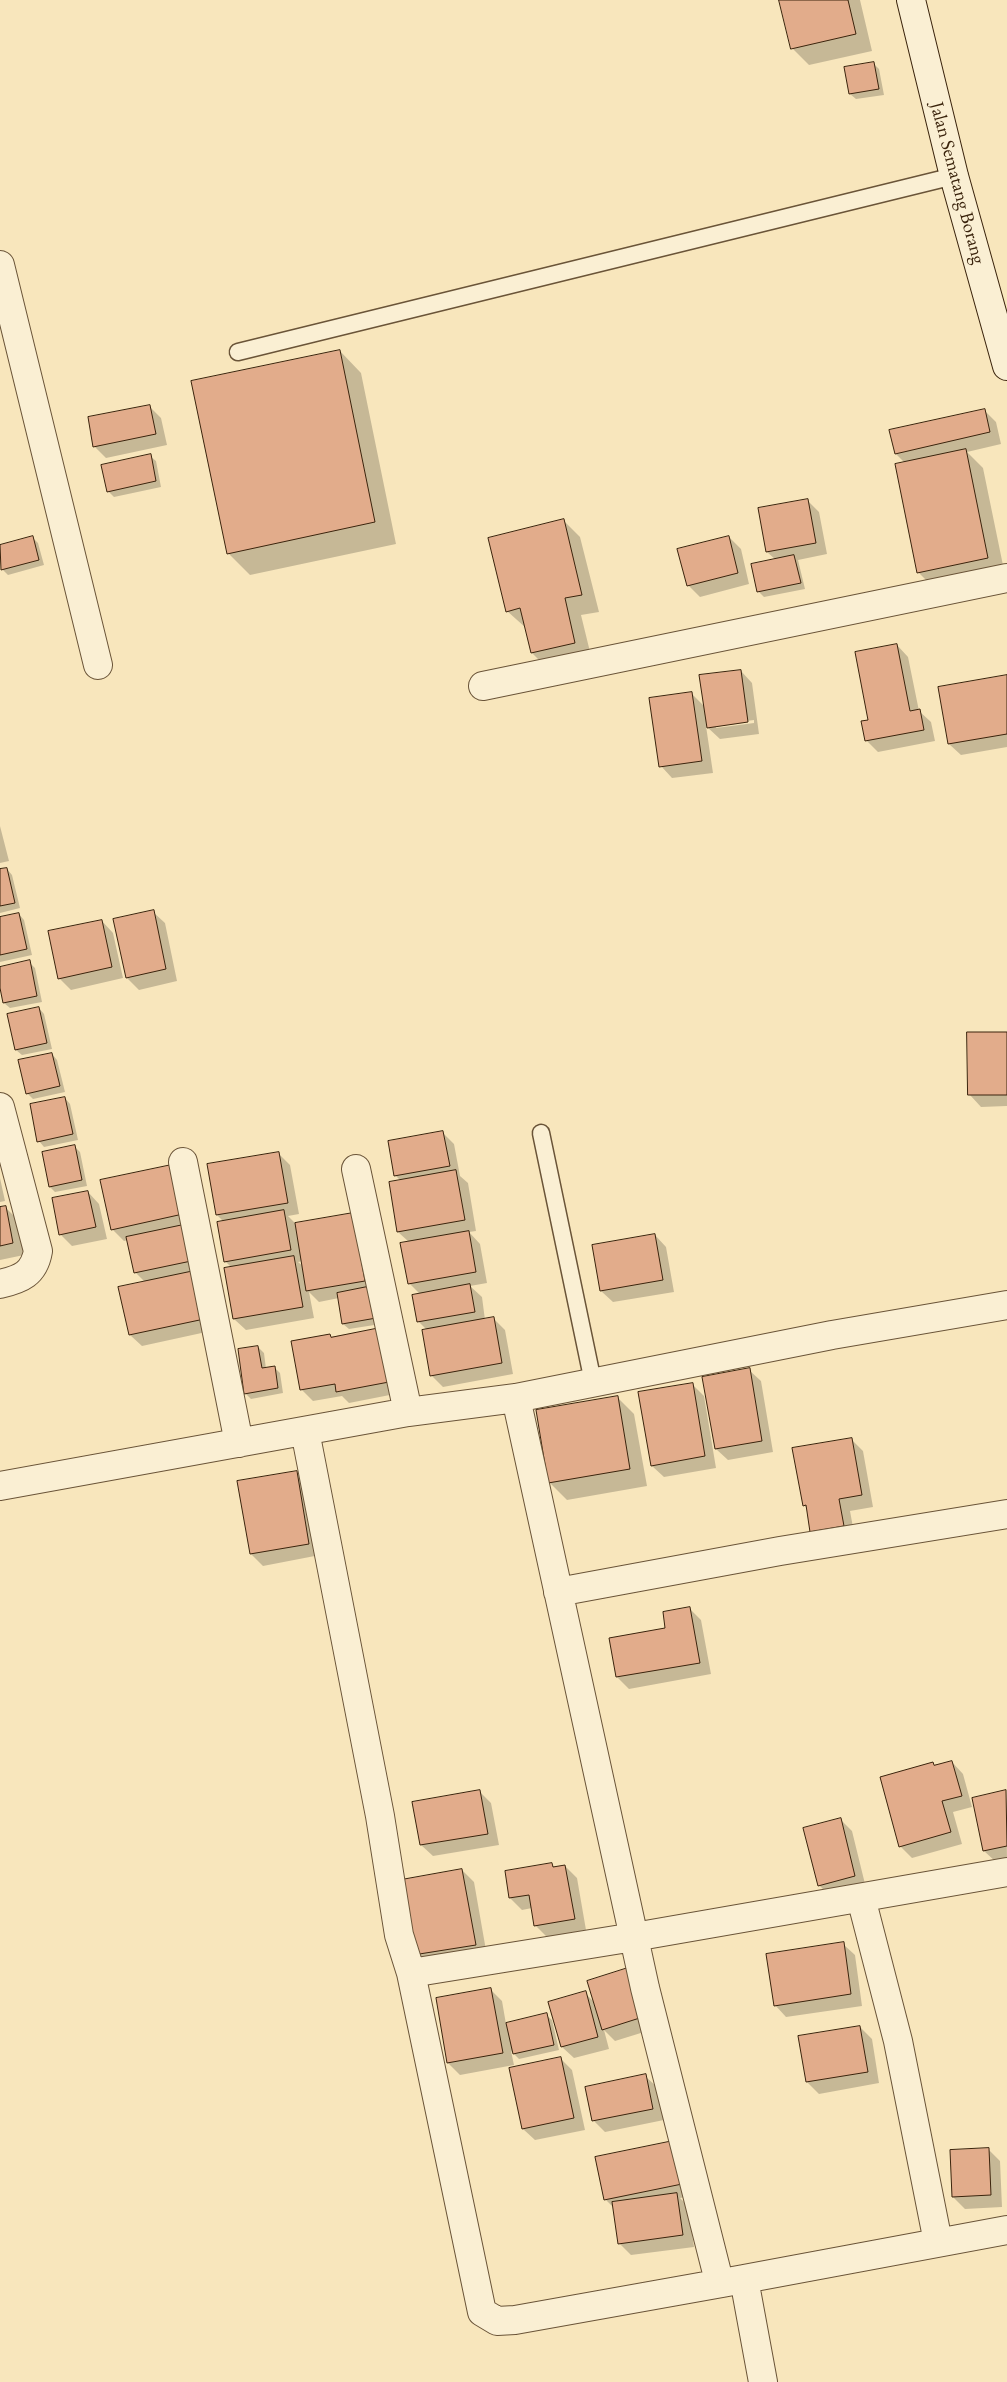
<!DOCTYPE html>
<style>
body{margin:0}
canvas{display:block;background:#f8e6bc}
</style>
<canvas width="1007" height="2382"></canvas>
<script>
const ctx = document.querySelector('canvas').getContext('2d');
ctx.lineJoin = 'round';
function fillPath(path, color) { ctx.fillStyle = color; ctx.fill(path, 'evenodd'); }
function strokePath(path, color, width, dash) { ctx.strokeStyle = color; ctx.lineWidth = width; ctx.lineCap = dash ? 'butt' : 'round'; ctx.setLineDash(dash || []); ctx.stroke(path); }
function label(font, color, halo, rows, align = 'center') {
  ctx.font = font + ' "EB Garamond",serif'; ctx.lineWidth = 4.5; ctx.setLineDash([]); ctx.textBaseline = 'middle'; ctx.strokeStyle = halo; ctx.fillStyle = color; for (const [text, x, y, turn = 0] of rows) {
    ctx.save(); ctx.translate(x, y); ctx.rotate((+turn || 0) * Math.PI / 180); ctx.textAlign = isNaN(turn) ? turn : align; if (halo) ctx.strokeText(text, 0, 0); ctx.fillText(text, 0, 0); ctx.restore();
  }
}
fillPath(new Path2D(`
 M780,0H860L872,51L809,65L792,48Z
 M873,63L879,69L884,95L856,99L850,94Z
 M340,351L361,373L396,544L250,575L228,553Z
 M149,406L161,418L167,445L106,458L94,446Z
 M984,410L996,422L1001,444L967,452L983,468L1005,575L935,589L918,572L905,463L896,454Z
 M150,456L156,461L161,487L114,497L108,491Z
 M807,500L819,512L827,554L798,560L805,589L764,597L758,591L776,560L767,552L759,509Z
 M563,520L580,537L599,612L581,615L592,660L549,670L532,653L526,628L507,611Z
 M32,537L38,543L44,565L8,575L2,569L0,561V546Z
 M729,537L741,549L749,584L700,597L688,585Z
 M897,645L908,657L919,711L931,722L935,741L878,752L866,740L870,721Z
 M741,671L752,683L759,734L720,739L706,726L713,773L672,778L661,766L691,693L705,707ZM754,720V723L716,728V725Z
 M1007,676V747L961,755L949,744Z
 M0,826L9,861L0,863Z
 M7,869L12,875L20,908L0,913V871Z
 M153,912L165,923L177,981L139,990L127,978L115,920Z
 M19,914L24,920L32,955L0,962V918Z
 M102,921L113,933L123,978L71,990L59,978Z
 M29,962L35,968L42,1002L10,1008L4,1003L0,969Z
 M39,1008L44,1014L52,1049L22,1055L16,1050Z
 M1007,1033V1106L981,1107L970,1095Z
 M52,1054L57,1060L65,1092L33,1099L27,1093Z
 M65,1098L70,1104L78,1140L44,1147L39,1141Z
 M443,1133L454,1144L460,1176L468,1183L476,1231L469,1232L480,1244L487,1283L470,1286L482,1297L485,1320L494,1319L505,1330L513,1374L443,1387L431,1375L427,1330L418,1321L420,1294L409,1283V1242L398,1232L401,1181L396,1176Z
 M74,1146L80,1152L87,1186L55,1192L50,1187Z
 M278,1153L290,1165L299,1214L288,1216L295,1223L364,1226L387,1323L349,1329L343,1324L339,1298L319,1302L309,1292L314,1318L246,1330L234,1319L232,1268L225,1261L224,1222L217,1215ZM303,1261L304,1267L298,1262Z
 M181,1164L220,1329L142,1346L130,1335L145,1282L135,1272L128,1240L124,1241L112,1229Z
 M0,1178L5,1201L0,1202Z
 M88,1192L99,1204L107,1239L72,1246L61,1235Z
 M5,1207L17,1219L24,1255L0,1260V1209Z
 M655,1235L666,1247L674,1292L613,1302L601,1291Z
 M380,1329L400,1393L349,1403L342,1396L313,1401L301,1389L332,1338Z
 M258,1347L264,1353L266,1369L274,1367L280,1373L283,1393L251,1399L245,1393Z
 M749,1370L761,1381L773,1452L728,1460L716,1449Z
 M692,1384L704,1396L716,1468L664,1477L652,1466Z
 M617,1397L634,1414L647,1486L567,1500L550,1483Z
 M851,1439L863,1451L873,1507L850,1511L855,1538L823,1543L812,1532L808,1510L804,1505Z
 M296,1472L308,1484L320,1555L263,1566L251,1554Z
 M689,1608L701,1620L711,1674L629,1689L617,1677L611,1639L667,1629Z
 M952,1762L963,1774L972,1807L953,1812L962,1844L912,1858L900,1846L933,1764L935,1766Z
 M1006,1791L1007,1860L996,1862L984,1851L973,1798Z
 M480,1792L491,1803L499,1845L433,1856L421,1845Z
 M840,1819L852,1831L866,1888L831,1897L819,1885Z
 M551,1864L555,1868L565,1866L577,1878L586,1930L547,1937L535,1925L532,1908L522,1910L510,1898L506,1872Z
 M462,1870L474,1882L487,1956L426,1967L415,1955Z
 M843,1944L855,1955L862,2006L786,2017L775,2005Z
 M589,1982L657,2028L615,2041L604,2030L609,2049L574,2058L562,2047L550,2002L585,1993L595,2003Z
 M490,1989L502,2001L506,2024L546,2015L552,2020L559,2050L519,2059L511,2051L514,2065L460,2075L448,2063L437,1999Z
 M860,2027L872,2039L879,2083L819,2094L807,2082Z
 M560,2058L572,2070L585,2130L535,2140L523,2129Z
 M645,2076L657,2087L664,2120L605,2132L594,2121L587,2088Z
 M678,2142L698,2195L680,2198L688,2206L694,2247L631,2255L619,2243L614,2208L605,2199Z
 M988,2149L1000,2161L1002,2207L965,2209L953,2197L951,2151Z`), '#0003');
const building = new Path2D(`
 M779,0H848L856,34L791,49Z
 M874,62L879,89L849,94L844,67Z
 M340,350L375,522L227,554L191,381Z
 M150,405L156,434L93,447L88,417Z
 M985,409L990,432L895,454L889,430Z
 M966,449L988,558L917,573L895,464Z
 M151,454L156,481L107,492L101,465Z
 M808,499L816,543L766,552L758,508Z
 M564,519L582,595L565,598L575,643L531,653L520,608L506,612L488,538Z
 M33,536L39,560L1,570L0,545Z
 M729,536L738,573L687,586L677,549Z
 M794,555L801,583L757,592L751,564Z
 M897,644L910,711L920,709L924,730L865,741L861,721L868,720L855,652Z
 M741,670L748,722L707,728L699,675Z
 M1007,675V734L948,744L938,687Z
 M692,692L702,761L659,767L649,698Z
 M7,868L15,903L0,906V869Z
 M154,910L166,969L126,978L113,919Z
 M19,913L27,949L0,955V917Z
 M102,920L112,967L58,979L48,931Z
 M30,960L37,996L3,1003L0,988V967Z
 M39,1007L47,1043L15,1050L7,1014Z
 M967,1032H1007V1095H968Z
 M52,1053L60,1086L26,1094L18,1060Z
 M65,1097L73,1134L37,1142L30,1104Z
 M443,1131L450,1166L394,1176L388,1141Z
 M75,1145L82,1180L49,1187L42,1152Z
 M279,1152L288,1203L216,1215L207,1164Z
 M181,1163L192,1212L111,1230L100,1180Z
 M456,1170L465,1220L397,1232L389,1182Z
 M88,1191L96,1227L59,1235L52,1198Z
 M6,1206L13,1243L0,1246V1207Z
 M284,1210L291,1250L224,1262L217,1222Z
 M353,1213L365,1281L306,1291L295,1223Z
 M188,1224L196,1260L134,1273L126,1237Z
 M469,1231L476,1272L408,1284L400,1243Z
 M655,1234L663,1280L600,1291L592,1245Z
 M294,1256L303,1307L233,1319L224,1268Z
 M199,1270L209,1318L129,1335L118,1287Z
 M470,1284L475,1312L417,1322L412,1295Z
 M377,1285L382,1317L342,1324L337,1293Z
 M494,1317L502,1363L430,1376L422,1330Z
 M380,1328L389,1382L336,1392L335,1384L300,1390L291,1341L330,1334L331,1337Z
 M258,1346L262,1368L275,1366L278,1388L244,1394L238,1349Z
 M750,1368L762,1441L715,1449L702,1377Z
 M693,1383L705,1456L651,1466L638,1392Z
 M618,1396L630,1469L548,1483L536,1410Z
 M852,1438L862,1495L839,1499L844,1526L810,1532L806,1505L803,1506L792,1448Z
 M297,1471L309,1544L250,1554L237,1481Z
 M690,1607L700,1663L616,1677L609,1638L665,1628L663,1612Z
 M952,1761L962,1796L942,1801L951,1832L899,1847L880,1777L933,1762L934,1765Z
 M480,1790L488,1834L420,1845L412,1802Z
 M1006,1790L1007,1846L983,1851L972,1798Z
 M841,1818L855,1876L818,1886L803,1828Z
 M552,1863L553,1867L565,1865L575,1919L534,1926L529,1895L509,1898L505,1871Z
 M462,1869L476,1945L413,1955L401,1880Z
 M844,1942L851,1994L774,2006L766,1954Z
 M631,1967L646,2016L602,2030L587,1981Z
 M491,1988L503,2053L447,2063L436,1998Z
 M586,1991L598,2037L561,2047L548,2002Z
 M547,2013L554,2045L513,2054L506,2023Z
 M860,2026L868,2072L806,2082L798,2036Z
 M561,2057L574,2118L522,2129L509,2068Z
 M646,2074L653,2109L592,2121L585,2087Z
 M678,2140L687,2183L604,2200L595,2157Z
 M989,2148L991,2195L952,2197L950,2150Z
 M677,2193L683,2235L618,2244L612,2202Z`);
fillPath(building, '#e2ac8b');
strokePath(building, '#3a230c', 1);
const lane = new Path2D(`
 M238,352L954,176
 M541,1133L593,1382`);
const street = new Path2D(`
 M0,265L98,665
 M483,686L1007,578
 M0,1107L38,1251C34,1274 21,1279 0,1284
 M183,1162L239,1443
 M356,1169L408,1412
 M516,1398L645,1988L717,2273L722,2283L744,2279L763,2382
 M305,1431L380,1816L399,1935L411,1973L634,1937L1007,1872
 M0,1486L408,1412L516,1398L832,1335L1007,1305
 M558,1592L780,1551L1007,1514
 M861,1898L898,2041L938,2242
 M411,1973L482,2312L497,2321L515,2320L722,2283
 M744,2279L1007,2230`);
const secondary = new Path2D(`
 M911,0L954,176L1007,366`);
strokePath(lane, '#6a5438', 19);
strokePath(street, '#6a5438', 30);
strokePath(secondary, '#3a230c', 30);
strokePath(lane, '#faefd3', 16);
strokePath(street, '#faefd3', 28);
strokePath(secondary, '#faefd3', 28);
label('19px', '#3a230c', '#faefd3', [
 ["Jalan Sematang Borang",957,183,75]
]);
</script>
